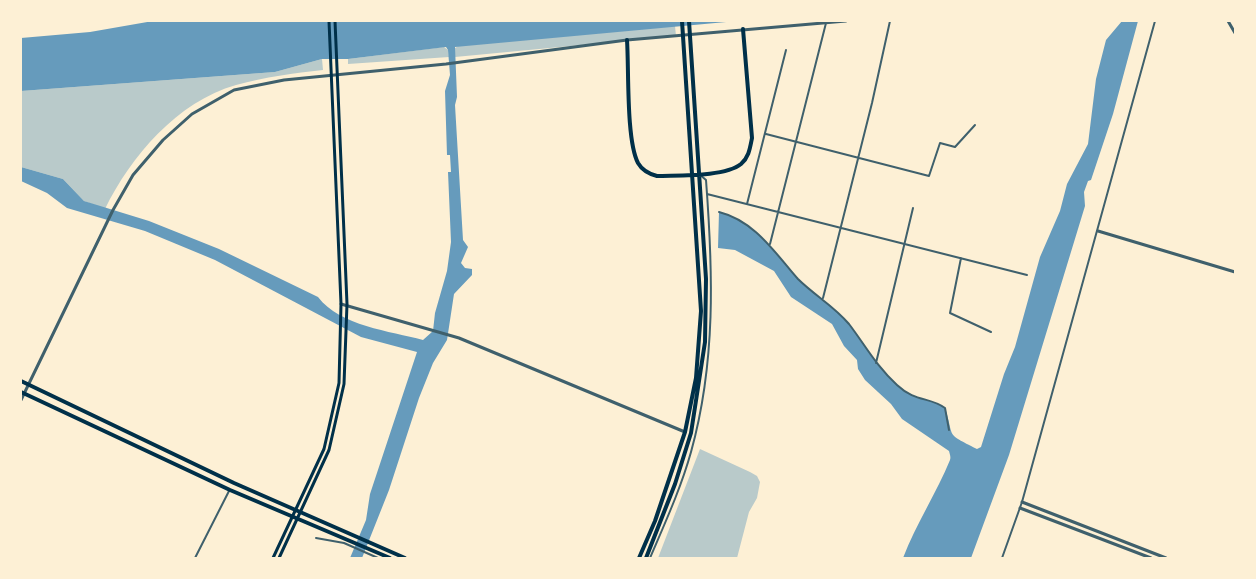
<!DOCTYPE html>
<style>
body{margin:0}
#map{position:relative;width:1256px;height:579px;overflow:hidden;background:#fdf0d5;font-family:Overpass,sans-serif}
canvas{display:block}
.frame{position:absolute;inset:0;border:22px solid #fdf0d5;pointer-events:none}
</style>
<div id="map">
<canvas width="1256" height="579"></canvas>
<div class="frame"></div>
</div>
<script>
const ctx = document.querySelector('canvas').getContext('2d');
ctx.lineJoin = 'round';
function fillPath(path, color) { ctx.fillStyle = color; ctx.fill(path, 'evenodd'); }
function strokePath(path, color, width, dash) { ctx.strokeStyle = color; ctx.lineWidth = width; ctx.lineCap = dash ? 'butt' : 'round'; ctx.setLineDash(dash || []); ctx.stroke(path); }
fillPath(new Path2D(`
 M675,26L676,36L455,57L454,49L458,46Z
 M444,47L448,50L449,57L348,64V59Z
 M322,59L323,70C294,73 265,77 236,85C177,102 131,156 105,209L84,201L63,179L21,167V91L275,72Z
 M700,449L750,472L757,476L760,482L757,498L749,512L737,558H658Z`), '#b9caca');
fillPath(new Path2D(`
 M153,21H737L455,47L457,97L455,105L463,240L468,247L461,263L465,268L472,269V275L454,294L447,340L433,363L419,398L389,490L362,558H350L366,520L370,494L417,352L361,337L215,260L145,231L67,208L47,193L21,181V167L63,179L84,201L149,221L219,249L318,297C340,326 390,331 423,340L433,331L435,313L447,271L451,242L448,172H451L450,155H447L445,91L450,75L448,50L446,47L348,59H322L275,72L21,91V38L90,32Z
 M1122,21H1138L1113,114L1091,180L1088,181L1084,192L1085,206L1009,455L971,558H903C916,524 937,492 950,460C951,457 950,455 949,451L902,419L891,404L865,380L858,369L857,360L844,346L832,324L791,297L774,271L735,250L718,248L719,212C755,221 774,253 798,279C814,295 834,306 849,324C865,345 877,367 897,385C915,402 930,397 945,408C955,439 944,432 977,449L981,447L1004,374L1015,347L1040,257L1060,211L1067,184L1088,144L1096,79L1106,40Z`), '#669bbc');
strokePath(new Path2D(`
 M766,134L929,176L940,143L955,147L975,125
 M707,194L1027,275
 M747,204L786,50
 M719,212C755,221 775,253 798,279C814,295 834,306 849,324C865,345 877,367 897,385C915,402 930,397 945,408L949,430
 M770,244L826,23
 M961,258L950,313L991,332
 M823,298L872,103L890,21
 M876,363L913,208
 M316,538L344,543L378,558
 M195,558L229,491
 M650,558C665,523 681,488 691,452C716,362 713,272 706,180L699,174
 M1002,558L1022,502L1155,21`), '#3f606c', 2);
strokePath(new Path2D(`
 M1228,21L1235,33
 M1098,231L1235,272
 M341,304L459,338L685,432
 M21,400L113,210L133,175L163,140L192,114L234,90L284,80L446,64L627,40L846,21
 M1022,502L1166,558
 M1020,508L1151,558`), '#3f606c', 3);
strokePath(new Path2D(`
 M273,558L324,449L339,383L341,304L329,21
 M279,558L329,450L344,384L347,304L335,21`), '#003049', 3);
strokePath(new Path2D(`
 M627,40C629,68 626,140 638,163C642,170 649,174 657,176C678,175 725,177 741,164C749,157 750,148 752,138L743,29
 M21,381L234,483L405,558
 M21,392L230,490L390,558
 M639,558L655,521L685,432L696,378L701,311L682,21
 M646,558L675,484L691,433L705,342L706,279L689,21`), '#003049', 4);
</script>
